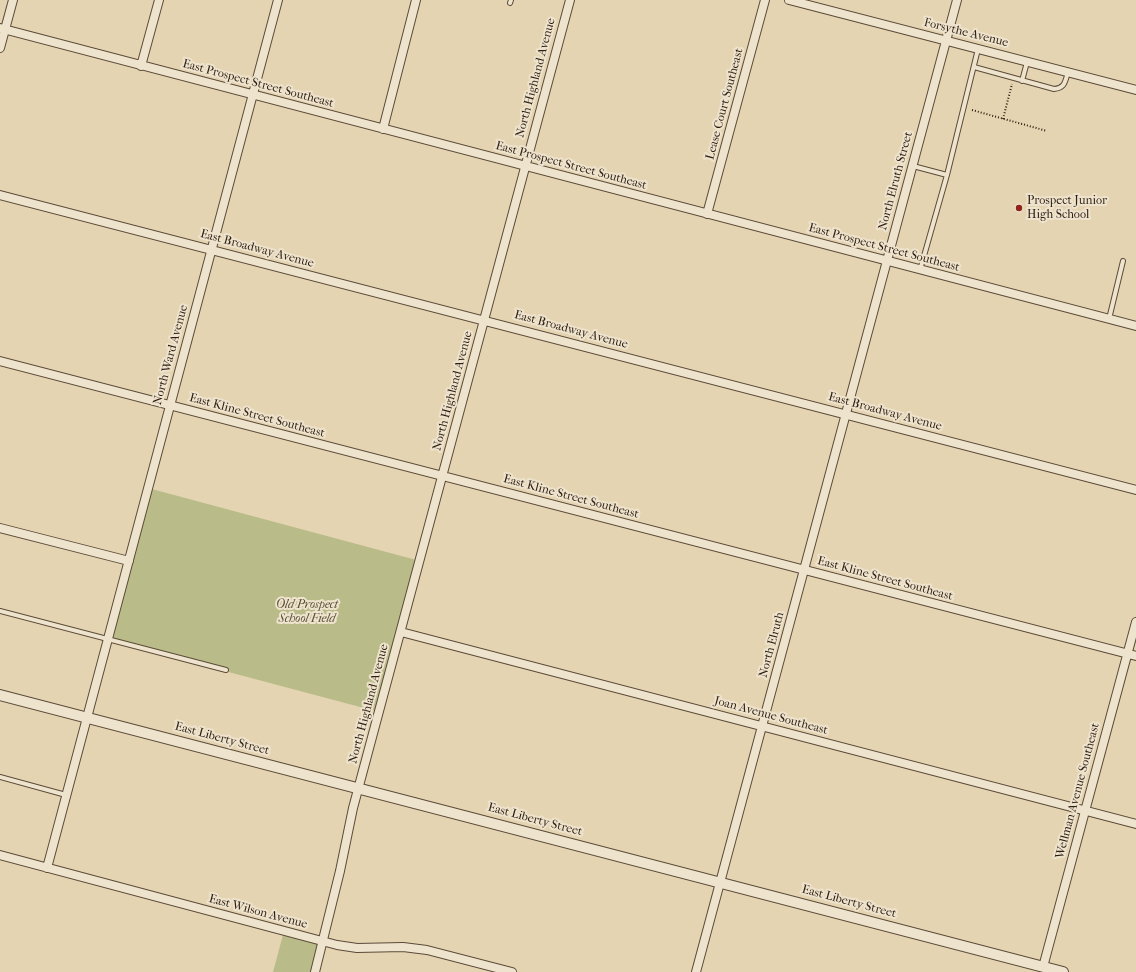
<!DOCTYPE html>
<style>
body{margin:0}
canvas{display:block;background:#e5d4b2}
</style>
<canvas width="1136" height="972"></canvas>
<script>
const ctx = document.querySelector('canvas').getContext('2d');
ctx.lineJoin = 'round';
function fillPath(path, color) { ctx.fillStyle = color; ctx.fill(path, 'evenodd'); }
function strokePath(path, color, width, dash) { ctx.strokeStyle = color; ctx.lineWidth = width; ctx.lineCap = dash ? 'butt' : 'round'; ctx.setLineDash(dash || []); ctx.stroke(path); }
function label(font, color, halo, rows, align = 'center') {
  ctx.font = font + ' "IM FELL French Canon",serif'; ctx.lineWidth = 4; ctx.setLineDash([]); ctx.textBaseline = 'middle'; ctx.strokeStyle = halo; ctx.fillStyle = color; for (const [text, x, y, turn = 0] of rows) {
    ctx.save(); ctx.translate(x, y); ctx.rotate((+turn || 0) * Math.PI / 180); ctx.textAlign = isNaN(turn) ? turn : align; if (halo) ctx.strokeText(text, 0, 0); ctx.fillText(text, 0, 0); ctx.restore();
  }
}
fillPath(new Path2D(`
 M148,488L420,561L379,712L108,640Z
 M284,931L323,941L315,972H273Z`), '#b9bb89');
const service = new Path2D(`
 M510,3L511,0
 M974,67L1054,89C1065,88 1065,82 1068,72
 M1022,81L1027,62
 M913,166L947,175L920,270
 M947,175L978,49
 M1109,319L1123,261
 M0,611L226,670
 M0,777L66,795`);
const minor = new Path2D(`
 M789,0L1136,90
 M0,28L1136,326
 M0,48L13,0
 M141,66L159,0
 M383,129L416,0
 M0,195L1136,490
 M707,214L765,0
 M0,361L1136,656
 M0,528L129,561
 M401,632L1136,824
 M0,855L337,945L357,948L403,947L427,950L512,972
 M47,868L278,0
 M1043,967L1136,622
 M315,972L340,871L353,808L570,0
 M696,972L957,0`);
const tertiary = new Path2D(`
 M0,695L1063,972`);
strokePath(service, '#5b4b38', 6);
strokePath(minor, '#5b4b38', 10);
strokePath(tertiary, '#5b4b38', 12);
strokePath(new Path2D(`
 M972,110L1047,131
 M1003,119L1012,84`), '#2d1d10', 2, [1, 2]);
strokePath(service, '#eee3cd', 4);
strokePath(minor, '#eee3cd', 8);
strokePath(tertiary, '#eee3cd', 10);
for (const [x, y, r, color] of [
 [1019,208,4,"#8f2418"]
]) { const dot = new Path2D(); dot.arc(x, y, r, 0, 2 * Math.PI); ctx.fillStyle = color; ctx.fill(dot); strokePath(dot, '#eee3cd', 1.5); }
label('12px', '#2d1d10', '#eee3cd', [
 ["Forsythe Avenue",966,33,14],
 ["North Highland Avenue",536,78,-75],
 ["East Prospect Street Southeast",258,84,15],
 ["Lease Court Southeast",725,104,-75],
 ["East Prospect Street Southeast",571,166,15],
 ["North Elruth Street",896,181,-75],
 ["East Prospect Street Southeast",884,248,15],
 ["East Broadway Avenue",257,249,15],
 ["East Broadway Avenue",571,330,15],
 ["North Ward Avenue",171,355,-75],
 ["North Highland Avenue",453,391,-75],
 ["East Broadway Avenue",885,412,15],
 ["East Kline Street Southeast",257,416,15],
 ["East Kline Street Southeast",571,497,15],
 ["East Kline Street Southeast",885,579,15],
 ["North Elruth",772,645,-75],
 ["North Highland Avenue",369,704,-75],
 ["Joan Avenue Southeast",771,716,15],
 ["East Liberty Street",222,739,15],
 ["Wellman Avenue Southeast",1078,791,-75],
 ["East Liberty Street",535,820,15],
 ["East Liberty Street",849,902,15],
 ["East Wilson Avenue",258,912,15]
]);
label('12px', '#2d1d10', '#eee3cd', [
 ["Prospect Junior",1027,201],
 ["High School",1027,215]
], 'left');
label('italic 12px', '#574c34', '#eee3cd', [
 ["Old Prospect",307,605],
 ["School Field",307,619]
]);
</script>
